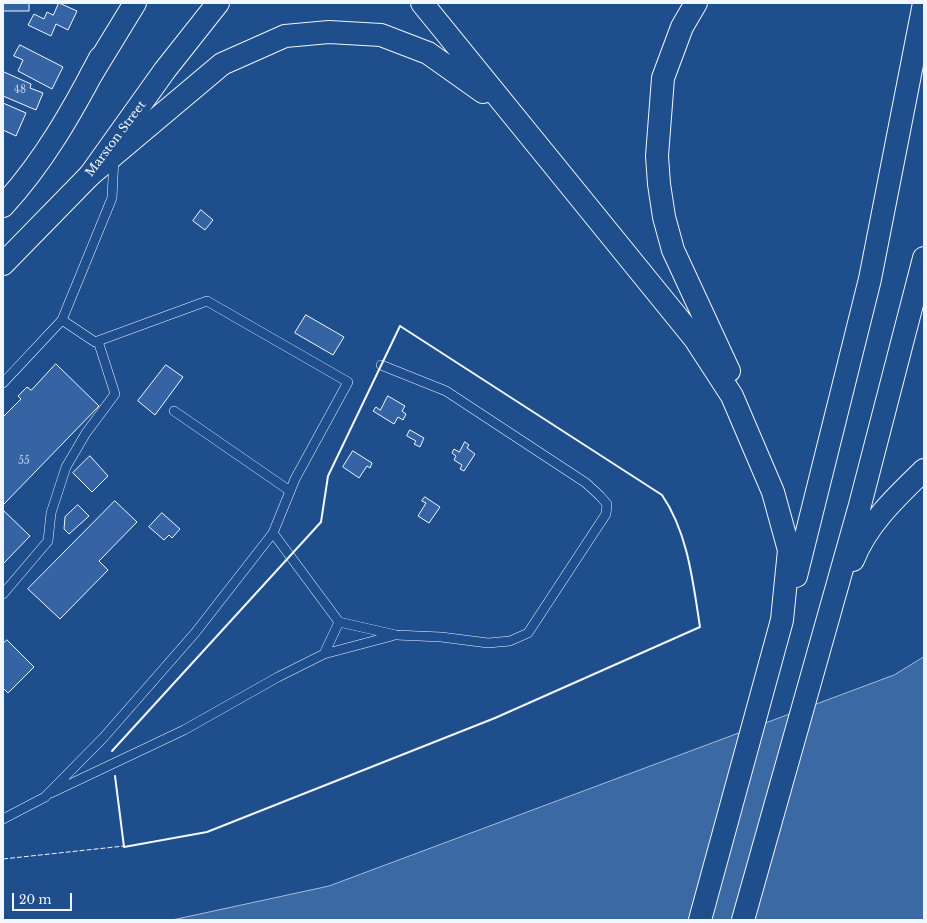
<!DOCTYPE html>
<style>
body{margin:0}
#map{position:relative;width:927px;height:923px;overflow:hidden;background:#1f4e8c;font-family:"Libre Baskerville",serif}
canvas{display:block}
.frame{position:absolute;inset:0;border:4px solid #f2f6ff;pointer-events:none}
.scale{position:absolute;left:12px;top:893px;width:60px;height:18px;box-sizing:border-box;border:2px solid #f2f6ff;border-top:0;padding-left:5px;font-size:12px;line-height:14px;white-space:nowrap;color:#f2f6ff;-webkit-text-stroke:3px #1f4e8c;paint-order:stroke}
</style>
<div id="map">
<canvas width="927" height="923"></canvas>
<div class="frame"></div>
<div class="scale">20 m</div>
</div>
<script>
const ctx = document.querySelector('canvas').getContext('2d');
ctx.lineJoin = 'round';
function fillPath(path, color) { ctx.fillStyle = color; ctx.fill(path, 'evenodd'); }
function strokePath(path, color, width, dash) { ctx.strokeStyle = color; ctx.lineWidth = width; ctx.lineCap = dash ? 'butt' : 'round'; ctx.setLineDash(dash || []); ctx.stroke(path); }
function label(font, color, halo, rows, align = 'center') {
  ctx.font = font + ' "Libre Baskerville",serif'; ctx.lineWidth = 3; ctx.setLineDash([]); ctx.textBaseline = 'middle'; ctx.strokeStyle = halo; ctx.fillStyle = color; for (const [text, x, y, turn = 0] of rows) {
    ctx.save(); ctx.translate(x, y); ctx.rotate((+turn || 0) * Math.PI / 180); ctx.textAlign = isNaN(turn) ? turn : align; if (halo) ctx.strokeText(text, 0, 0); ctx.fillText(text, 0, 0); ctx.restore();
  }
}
const water = new Path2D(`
 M924,657V920H172L329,886L894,675Z`);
fillPath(water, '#3b69a3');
strokePath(water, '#a8bbd7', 1);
const building = new Path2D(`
 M3,3H29V11H3Z
 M59,3L77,11L68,30L56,24L51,36L28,25L34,14L44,19L47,12L53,15Z
 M20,45L63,67L52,89L18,71L23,60L14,56Z
 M4,72L31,84L30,88L43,93L36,110L3,96Z
 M3,103L26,113L16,136L3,130Z
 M201,210L213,220L205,230L193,221Z
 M306,315L344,337L333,355L295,333Z
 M56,364L99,406L3,505V417L21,399L18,396L27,387L31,390Z
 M166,365L183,377L155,415L138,401Z
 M388,396L405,406L402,411L406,414L403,420L398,417L394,424L373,411L376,407L380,410Z
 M410,430L424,438L420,447L414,444L416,441L407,436Z
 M465,442L469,445L467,448L475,454L464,471L460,469L462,465L454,460L456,456L452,453L454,449L459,452Z
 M353,451L372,463L370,468L367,466L359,478L343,467Z
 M90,456L108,476L92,492L73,473Z
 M425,497L440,507L429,523L418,516L426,503L422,501Z
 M115,501L137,522L99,561L108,570L60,619L28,589Z
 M78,505L89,516L69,534L64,529L65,517Z
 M3,510L30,536L3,564Z
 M162,513L180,529L172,538L169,535L164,540L149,527Z
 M7,640L34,667L8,693L3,688V644Z`);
fillPath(building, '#3563a3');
strokePath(building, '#f2f6ff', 1);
const service = new Path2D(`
 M3,383L62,320L112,198L114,157
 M174,411L290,491
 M273,533L339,622L396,635L441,637L488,643L510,641L528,633L606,514L607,504L600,496L586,483L446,391L381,365
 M3,594L48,541L51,513L66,467L86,433L115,394L98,341
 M324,654L339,622
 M51,793L184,730L278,677L324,654L392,636
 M3,819L45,797L104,737L195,633L273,533L295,479L348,382L207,301L95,342L62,320`);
const secondary = new Path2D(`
 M3,206C43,163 73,110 100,58
 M3,264L90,175L165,70L218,3`);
const motorway = new Path2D(`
 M422,3L695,339L732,396L773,492L789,550L782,620L700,920
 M696,3L682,27L663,78L657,156L659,184L664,217L673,250L729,371
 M91,75L135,3
 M90,175L222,64L285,36L329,32L381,35L428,53L483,92
 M853,560C867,524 897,496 924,470
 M796,576L870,279L924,3
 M743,920L860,505L924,258`);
strokePath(service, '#f2f6ff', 10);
strokePath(secondary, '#f2f6ff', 24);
strokePath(motorway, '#f2f6ff', 24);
strokePath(service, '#1f4e8c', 9);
strokePath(secondary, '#1f4e8c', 22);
strokePath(motorway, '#1f4e8c', 22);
strokePath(new Path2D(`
 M3,859L124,846`), '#f2f6ff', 1, [5, 2]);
strokePath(new Path2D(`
 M112,751L321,522L328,476L400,326L662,495C688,533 693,582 700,627L495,718L207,832L124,847L115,776`), '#f2f6ff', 2);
label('10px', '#c3d1e8', null, [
 ["48",20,90],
 ["55",24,461]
]);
label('12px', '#f2f6ff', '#1f4e8c', [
 ["Marston Street",116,139,-53]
]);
</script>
